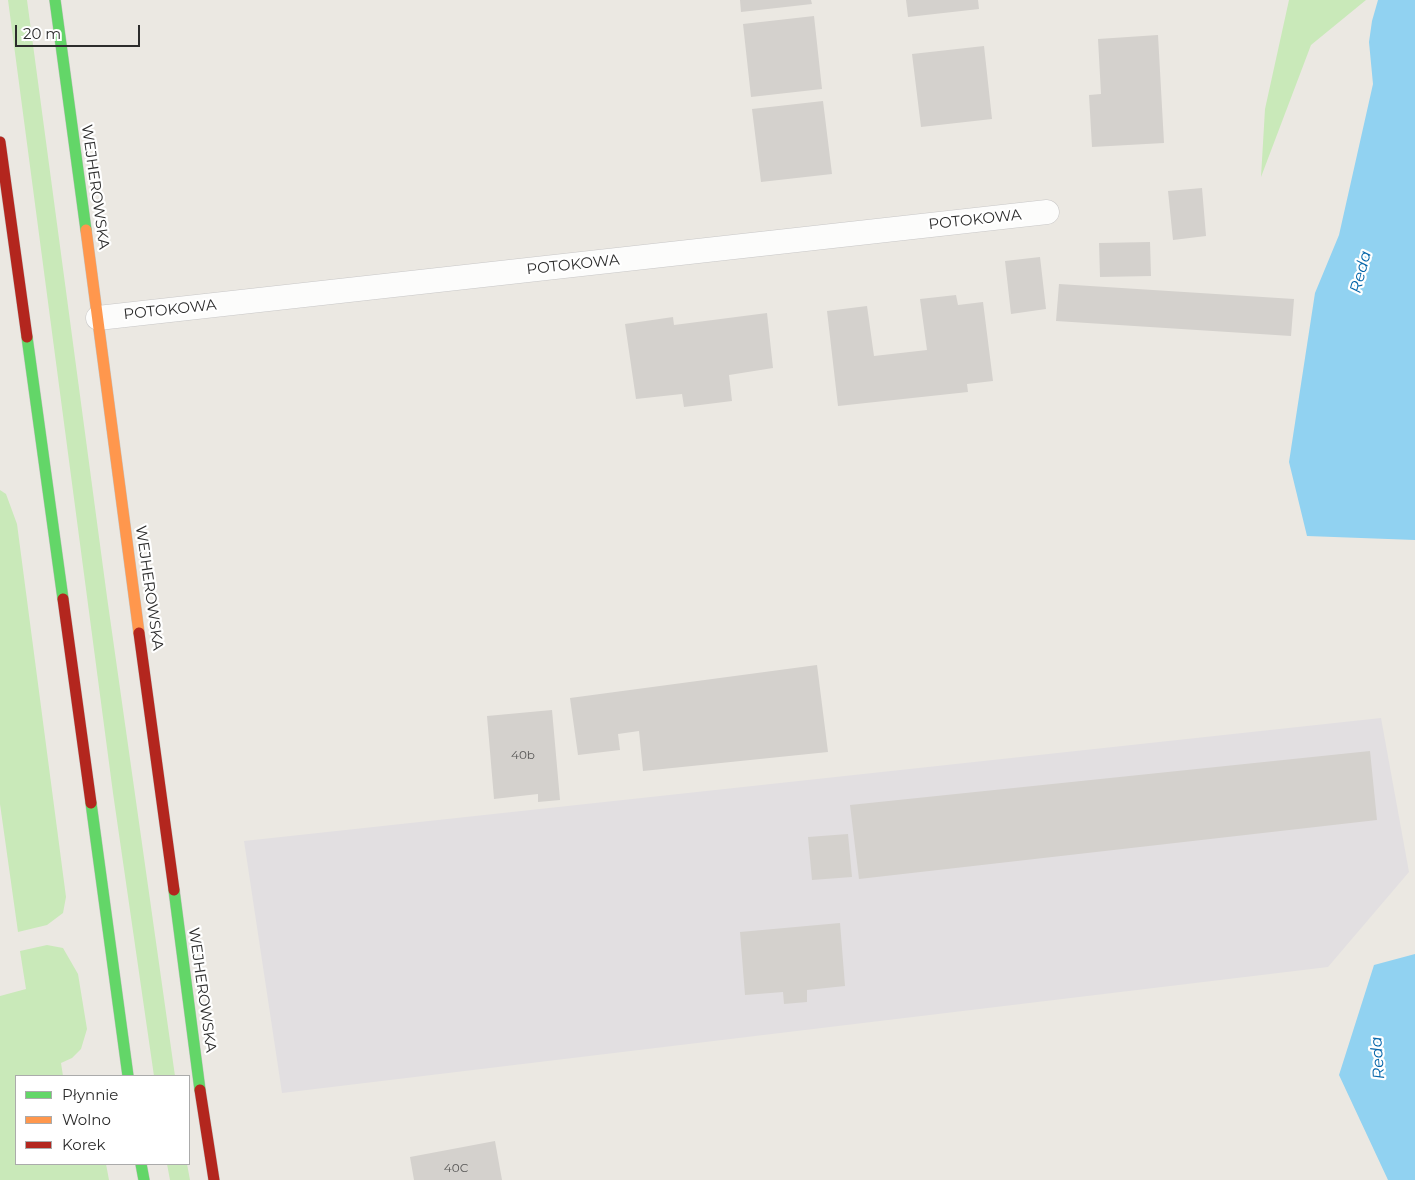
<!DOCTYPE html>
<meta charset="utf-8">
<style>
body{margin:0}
#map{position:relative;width:1415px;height:1180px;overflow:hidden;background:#ebe8e2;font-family:Montserrat,sans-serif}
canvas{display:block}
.legend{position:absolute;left:15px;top:1075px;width:175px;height:90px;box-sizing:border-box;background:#fff;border:1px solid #ababab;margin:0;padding:6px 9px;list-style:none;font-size:15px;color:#2c2c2c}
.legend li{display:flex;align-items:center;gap:10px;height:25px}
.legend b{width:25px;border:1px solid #ababab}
.scale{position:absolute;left:15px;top:25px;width:125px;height:22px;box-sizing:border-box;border:2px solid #2c2c2c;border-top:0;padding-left:6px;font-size:15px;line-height:18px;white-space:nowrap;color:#2c2c2c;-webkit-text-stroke:4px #fff;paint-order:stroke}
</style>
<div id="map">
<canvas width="1415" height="1180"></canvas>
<ul class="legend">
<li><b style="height:6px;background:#63d668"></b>Płynnie</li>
<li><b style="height:6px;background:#ff974d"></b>Wolno</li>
<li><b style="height:6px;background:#b3261e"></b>Korek</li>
</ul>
<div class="scale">20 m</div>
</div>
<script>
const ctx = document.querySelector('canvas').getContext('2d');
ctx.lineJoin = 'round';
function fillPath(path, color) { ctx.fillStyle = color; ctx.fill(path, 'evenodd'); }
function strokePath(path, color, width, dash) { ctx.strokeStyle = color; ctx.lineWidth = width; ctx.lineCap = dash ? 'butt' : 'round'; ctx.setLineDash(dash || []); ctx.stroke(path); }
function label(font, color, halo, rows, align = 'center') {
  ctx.font = font + ' Montserrat,sans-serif'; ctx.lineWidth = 4.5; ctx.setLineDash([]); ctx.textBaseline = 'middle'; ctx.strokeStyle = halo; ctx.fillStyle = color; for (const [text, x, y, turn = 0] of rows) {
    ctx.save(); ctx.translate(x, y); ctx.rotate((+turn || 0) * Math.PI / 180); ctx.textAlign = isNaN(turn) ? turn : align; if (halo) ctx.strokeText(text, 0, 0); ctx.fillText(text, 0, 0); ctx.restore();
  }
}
fillPath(new Path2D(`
 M1381,718L1409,872L1328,967L282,1093L244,841Z`), '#e2dfe1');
fillPath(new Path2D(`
 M8,0H27L107,597L175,1076H154L113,793Z
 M1289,0H1366L1311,45L1261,177L1265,109Z
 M0,490L6,494L17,524L66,897L63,913L47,925L18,932L0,804Z
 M47,945L63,948L78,974L87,1029L81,1049L72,1058L61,1063L63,1076H16V1164H106L109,1180H0V996L26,989L20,951Z
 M167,1164H187L190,1180H170Z`), '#c9e9b9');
fillPath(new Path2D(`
 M1378,0H1415V540L1307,536L1289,462L1315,293L1339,235L1373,84L1369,42L1372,21Z
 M1415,954V1180H1388L1339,1075L1374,965Z`), '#91d2f1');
fillPath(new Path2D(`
 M740,0H811L812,4L741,12Z
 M906,0H978L979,9L908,17Z
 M814,16L822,89L751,97L743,24Z
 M1158,35L1164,143L1092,147L1089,95L1101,94L1098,39Z
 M984,46L992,119L921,127L912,54Z
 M823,101L832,174L761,182L752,109Z
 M1202,188L1206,236L1173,240L1168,191Z
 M1150,242L1151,276L1100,277L1099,243Z
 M1040,257L1046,309L1011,314L1005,261Z
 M1059,284L1294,299L1291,336L1056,321Z
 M956,295L958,305L983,302L993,381L967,384L968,392L838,406L827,311L867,306L874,356L927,350L920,299Z
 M767,313L773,368L729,375L732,401L684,407L682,394L636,399L625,324L673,317L674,325Z
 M817,665L828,752L643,771L639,731L618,734L620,750L578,755L570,698Z
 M552,710L560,800L538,802V794L494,799L487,716Z
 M1370,751L1377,820L859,879L850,805Z
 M848,834L852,877L812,880L808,837Z
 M840,923L845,986L807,990V1002L784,1004L783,992L745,995L740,932Z
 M495,1141L502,1180H414L410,1157Z`), '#d4d1cd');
const lane = new Path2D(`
 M98,318L1047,212`);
const fast = new Path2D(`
 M55,0L86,230
 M27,337L63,599
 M91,803L128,1076
 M174,890L200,1090
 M141,1164L144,1180`);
const slow = new Path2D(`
 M86,230L139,633`);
const jam = new Path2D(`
 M0,142L27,337
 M63,599L91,803
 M139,633L174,890
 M200,1090L214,1180`);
strokePath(lane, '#c8c7c7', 25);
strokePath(fast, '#c6c5c2', 12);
strokePath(slow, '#c6c5c2', 12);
strokePath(jam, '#c6c5c2', 12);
strokePath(lane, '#fcfcfb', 24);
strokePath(fast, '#63d668', 11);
strokePath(slow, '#ff974d', 11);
strokePath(jam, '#b3261e', 11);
label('12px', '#575655', null, [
 ["40b",523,755],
 ["40C",456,1168]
]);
label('15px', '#2c2c2c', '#fff', [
 ["WEJHEROWSKA",95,187,82],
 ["POTOKOWA",975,220,-6],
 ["POTOKOWA",573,265,-6],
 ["POTOKOWA",170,310,-6],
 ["WEJHEROWSKA",149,588,82],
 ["WEJHEROWSKA",202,990,82]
]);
label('italic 16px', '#0465a9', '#fff', [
 ["Reda",1361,272,-75],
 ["Reda",1378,1058,-94]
]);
</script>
